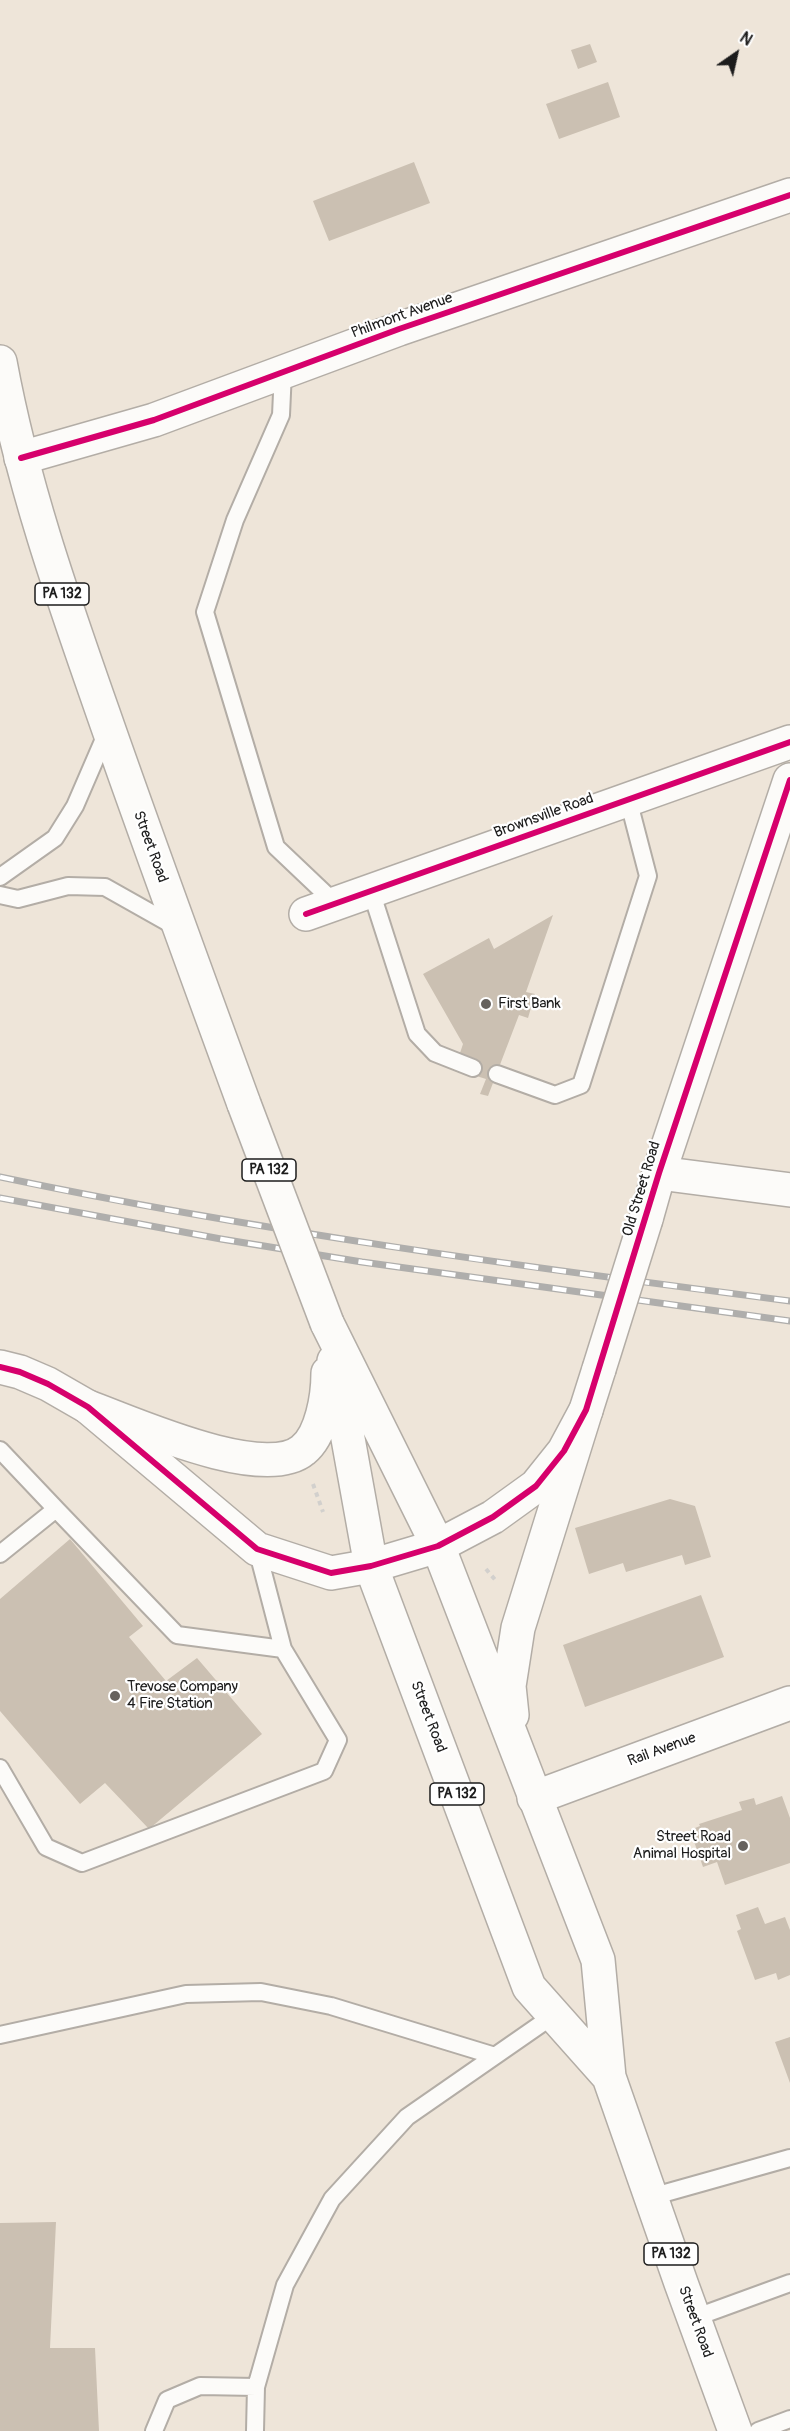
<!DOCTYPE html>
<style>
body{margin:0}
#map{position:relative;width:790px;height:2431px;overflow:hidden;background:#eee5d9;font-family:Pangolin,sans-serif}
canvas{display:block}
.north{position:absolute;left:706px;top:24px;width:60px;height:60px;-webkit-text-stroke:4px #fff;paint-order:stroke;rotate:34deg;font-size:16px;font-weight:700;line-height:24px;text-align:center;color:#1c1c1c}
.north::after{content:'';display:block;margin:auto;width:21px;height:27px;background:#1c1c1c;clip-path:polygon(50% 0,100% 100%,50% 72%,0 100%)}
</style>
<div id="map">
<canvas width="790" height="2431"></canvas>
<div class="north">N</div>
</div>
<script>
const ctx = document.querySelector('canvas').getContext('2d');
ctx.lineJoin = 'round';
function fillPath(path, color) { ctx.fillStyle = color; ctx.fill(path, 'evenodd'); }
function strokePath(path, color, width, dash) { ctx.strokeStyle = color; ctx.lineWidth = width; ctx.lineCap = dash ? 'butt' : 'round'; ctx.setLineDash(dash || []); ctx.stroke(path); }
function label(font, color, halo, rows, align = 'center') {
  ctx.font = font + ' Pangolin,sans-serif'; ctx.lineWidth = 4.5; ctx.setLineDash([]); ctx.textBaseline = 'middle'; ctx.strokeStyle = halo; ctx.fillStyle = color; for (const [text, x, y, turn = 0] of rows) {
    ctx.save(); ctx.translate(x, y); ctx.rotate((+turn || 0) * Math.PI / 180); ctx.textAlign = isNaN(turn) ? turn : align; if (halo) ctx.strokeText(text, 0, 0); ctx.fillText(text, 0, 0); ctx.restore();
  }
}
fillPath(new Path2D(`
 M590,44L597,62L578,69L571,50Z
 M608,82L620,117L559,139L546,104Z
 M414,162L430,203L329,241L313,201Z
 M553,915L526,992L535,994L528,1018L519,1015L488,1096L480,1094L486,1079L470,1074L476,1059L460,1053L463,1044L423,974L489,938L494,949Z
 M670,1499L695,1506L711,1557L685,1565L682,1555L626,1572L623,1563L589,1574L575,1528Z
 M70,1539L143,1626L129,1637L166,1681L197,1658L262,1734L149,1829L105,1783L80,1804L0,1711V1599Z
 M701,1595L724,1657L585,1707L563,1645Z
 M782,1796L790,1818V1863L725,1885L717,1862L703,1867L690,1830L700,1826L699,1824L742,1810L739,1802L754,1798L756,1805Z
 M758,1907L765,1924L785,1917L790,1930V1975L778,1980L776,1973L755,1980L737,1931L741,1929L736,1915Z
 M790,2037V2083L775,2042Z
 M56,2222L50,2348H95L99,2431H0V2223Z`), '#cbc0b2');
const service = new Path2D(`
 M283,371L281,415L235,520L205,612L276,847L335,903
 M0,877L55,838L75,806L107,732
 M371,891L417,1034L435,1053L473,1068
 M0,895L18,899L68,886L105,887L176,927
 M497,1074L555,1095L581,1085L648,876L628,799
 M0,1450L56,1509L0,1554
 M56,1509L177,1635L283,1649
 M0,1768L46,1847L82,1863L324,1771L338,1740L283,1649L257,1549
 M0,2035L186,1994L261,1992L331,2006L495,2056
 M651,2197L790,2158
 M694,2318L790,2283
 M154,2431L167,2400L200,2386L256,2387
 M255,2431L256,2387L285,2285L332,2199L407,2117L554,2015
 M758,2431L790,2419`);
const minor = new Path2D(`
 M21,458L154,420L399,329L790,195
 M306,914L790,742
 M659,1173L790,1190
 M534,1798L790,1703`);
const tertiary = new Path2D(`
 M646,1219L659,1173L790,780
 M0,1367L20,1372L48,1384L88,1407L257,1549L331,1573L371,1566L438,1546L493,1517L536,1486L564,1451L586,1410L599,1369`);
const primary = new Path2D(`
 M0,362C22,482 62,596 102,710C148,842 196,973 244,1104
 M327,1323L438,1546L598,1960L609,2077L681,2283L735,2431
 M334,1361L371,1566L529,1987L609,2077
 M88,1407C132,1423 264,1483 303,1450C322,1435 328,1396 328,1373
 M512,1715L509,1686L518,1628L586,1410`);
strokePath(service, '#b3ada6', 20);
strokePath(minor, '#b3ada6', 36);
strokePath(tertiary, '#b3ada6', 36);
strokePath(primary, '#b3ada6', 36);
strokePath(new Path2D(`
 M313,1484L323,1512
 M486,1569L497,1582`), '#d2d0cd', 4, [4.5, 4.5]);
strokePath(service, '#fcfbf9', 16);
strokePath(minor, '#fcfbf9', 33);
strokePath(tertiary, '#fcfbf9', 33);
strokePath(primary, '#fcfbf9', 33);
const rail = new Path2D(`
 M0,1177C261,1232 526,1267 790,1301
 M0,1198L221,1239L362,1262L790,1321`);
strokePath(rail, '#afaeac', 7);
strokePath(rail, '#fff', 4.5, [14]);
const tertiaryBridge = new Path2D(`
 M599,1369L646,1219`);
const primaryBridge = new Path2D(`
 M244,1104L327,1323`);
strokePath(tertiaryBridge, '#b3ada6', 36, []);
strokePath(primaryBridge, '#b3ada6', 36, []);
strokePath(tertiaryBridge, '#fcfbf9', 33);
strokePath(primaryBridge, '#fcfbf9', 33);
strokePath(new Path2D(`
 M21,458L154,420L399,329L790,195
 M306,914L790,742
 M0,1367L20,1372L48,1384L88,1407L257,1549L331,1573L371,1566L438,1546L493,1517L536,1486L564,1451L586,1410L659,1173L790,780`), '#d6006c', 6);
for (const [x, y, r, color] of [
 [486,1004,6,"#66625e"],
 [115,1696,6,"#66625e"],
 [743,1846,6,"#66625e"]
]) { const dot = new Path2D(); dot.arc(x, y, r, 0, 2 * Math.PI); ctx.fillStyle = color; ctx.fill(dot); strokePath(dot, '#fff', 2); }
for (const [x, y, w] of [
 [62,594,54],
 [269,1170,54],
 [457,1794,54],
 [671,2254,54]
]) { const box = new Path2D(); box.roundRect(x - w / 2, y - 11, w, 22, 4.5); ctx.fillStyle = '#fff'; ctx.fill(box); strokePath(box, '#1c1c1c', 1.5); }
label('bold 14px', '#1c1c1c', null, [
 ["PA 132",62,594],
 ["PA 132",269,1170],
 ["PA 132",457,1794],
 ["PA 132",671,2254]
]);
label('15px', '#1c1c1c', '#fff', [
 ["Philmont Avenue",402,316,-20],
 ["Brownsville Road",544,816,-20],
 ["Street Road",150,847,70],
 ["Old Street Road",642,1189,-73],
 ["Street Road",428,1717,69],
 ["Rail Avenue",662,1750,-20],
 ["Street Road",695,2322,70]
]);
label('15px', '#1c1c1c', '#fff', [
 ["First Bank",498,1004],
 ["Trevose Company",127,1687],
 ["4 Fire Station",127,1704],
 ["Street Road",731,1837,"right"],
 ["Animal Hospital",731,1854,"right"]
], 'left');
</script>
